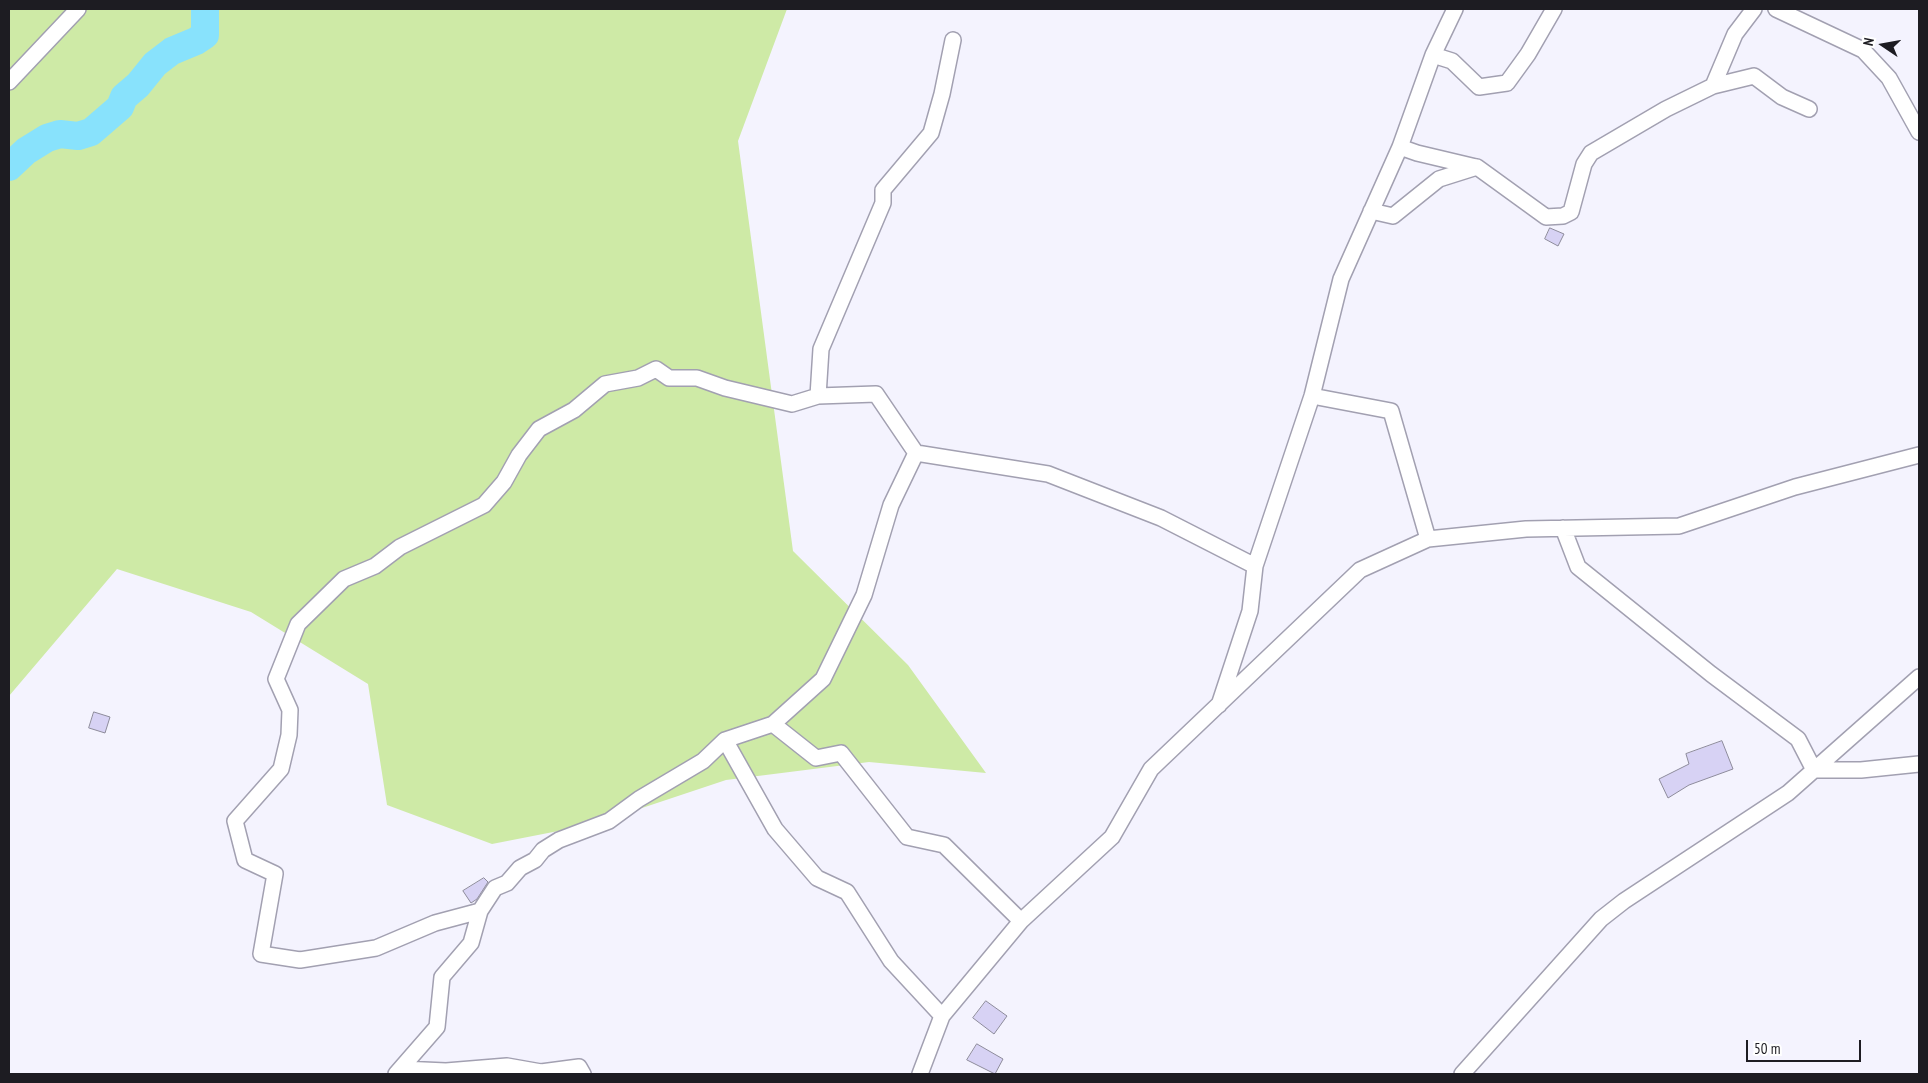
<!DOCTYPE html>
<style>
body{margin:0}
#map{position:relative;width:1928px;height:1083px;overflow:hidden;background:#f4f3fe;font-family:"PT Sans Narrow",sans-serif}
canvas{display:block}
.frame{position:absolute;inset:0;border:10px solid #1d1c22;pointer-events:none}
.north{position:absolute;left:1858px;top:20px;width:50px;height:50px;-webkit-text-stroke:4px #fff;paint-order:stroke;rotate:282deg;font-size:14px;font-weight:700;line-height:20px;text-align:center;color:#1d1c22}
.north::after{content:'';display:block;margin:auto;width:18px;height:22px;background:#1d1c22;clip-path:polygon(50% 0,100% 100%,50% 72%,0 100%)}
.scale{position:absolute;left:1746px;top:1040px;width:115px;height:22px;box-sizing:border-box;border:2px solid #1d1c22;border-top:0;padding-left:6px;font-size:15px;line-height:18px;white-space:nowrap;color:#1d1c22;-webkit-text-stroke:4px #fff;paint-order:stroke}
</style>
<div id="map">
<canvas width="1928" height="1083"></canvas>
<div class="frame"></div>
<div class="north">N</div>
<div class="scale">50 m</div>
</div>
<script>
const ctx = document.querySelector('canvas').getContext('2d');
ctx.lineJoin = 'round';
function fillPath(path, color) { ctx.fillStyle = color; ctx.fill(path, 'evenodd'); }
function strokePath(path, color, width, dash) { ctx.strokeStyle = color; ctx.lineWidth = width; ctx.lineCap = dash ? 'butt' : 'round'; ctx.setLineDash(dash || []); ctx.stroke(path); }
fillPath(new Path2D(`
 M9,9H787L738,141L793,551L908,665L986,773L869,762L726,780L594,824L492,844L387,805L368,684L251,612L117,569L9,696Z`), '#ceeaa6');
strokePath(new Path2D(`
 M9,167L26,151L47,138L60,134L78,136L91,132L120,107L124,97L138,85L155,64L172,51L196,41L205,35V9`), '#88e2fc', 28);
const building = new Path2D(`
 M1550,228L1564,234L1558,246L1545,239Z
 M94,712L110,717L105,733L89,728Z
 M1722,741L1733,769L1689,785L1668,798L1659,779L1689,764L1686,754Z
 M484,878L488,882L477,899L471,903L463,891Z
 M986,1001L1007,1016L994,1034L973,1018Z
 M977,1044L1003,1059L995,1074L967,1060Z`);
fillPath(building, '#d7d2f4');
strokePath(building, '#8d8b9b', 1);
const street = new Path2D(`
 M1776,9L1863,50L1889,78L1919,132
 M1433,55L1452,61L1479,87L1507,83L1528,54L1554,9
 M9,82L78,9
 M1713,86L1735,34L1754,9
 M1400,147L1417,153L1476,167
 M1371,211L1393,216L1439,179L1477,167L1546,217L1563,216L1571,212L1584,164L1591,153L1666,109L1713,86L1754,76L1782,97L1809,109
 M818,396L821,349L883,203V190L931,133L942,94L953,40
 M1312,396L1391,411L1428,539
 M1563,528L1578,567L1711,674L1798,739L1814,770H1861L1919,764
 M1219,705L1250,611L1255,566L1312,396L1341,279L1400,147L1433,55L1455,9
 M773,724L725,740L775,829L817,878L847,892L891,961L942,1016
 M725,740L703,761L639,799L609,821L559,840L543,850L535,860L520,868L507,883L495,888L480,911L435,923L376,948L300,960L261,954L275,874L245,860L235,821L281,769L289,735L290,710L276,679L298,624L344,579L375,566L400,547L484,505L504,482L519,455L539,429L574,410L605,384L638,378L656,369L669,378H697L725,388L792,404L818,396L876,394L916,453
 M1021,921L944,845L907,837L841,753L816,758L773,724L823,679L864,595L891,505L916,453L1048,474L1161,518L1255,566
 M402,1069L446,1071L507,1066L541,1072L579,1067L583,1074
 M396,1074L437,1027L442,977L471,943L480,911
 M920,1074L942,1016L1021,921L1112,837L1151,769L1360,570L1428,539L1526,529L1679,526L1795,487L1919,455
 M1462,1074L1601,919L1624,901L1788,793L1919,677`);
strokePath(street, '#a2a0b1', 18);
strokePath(street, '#fff', 15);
</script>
